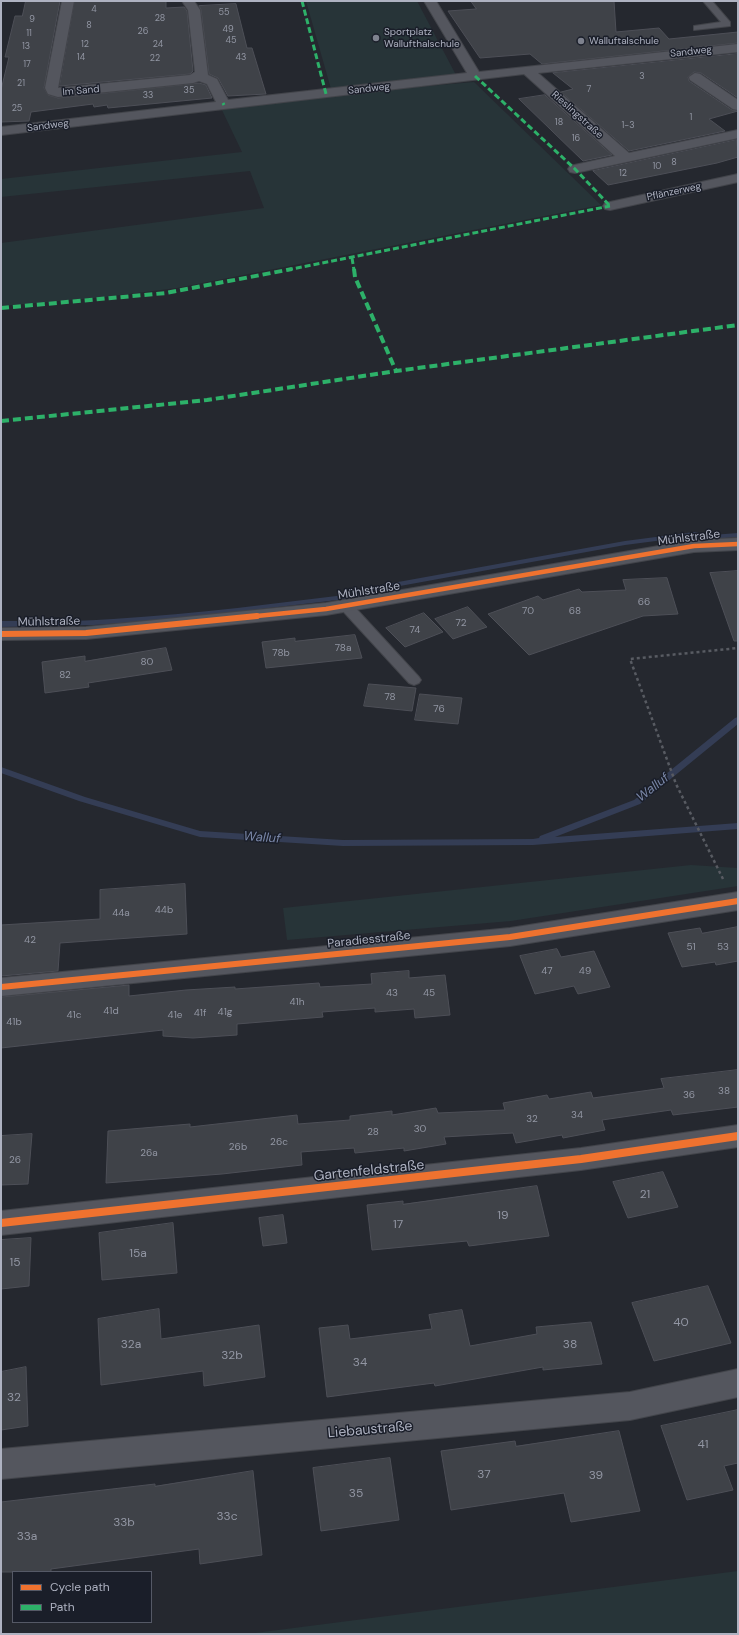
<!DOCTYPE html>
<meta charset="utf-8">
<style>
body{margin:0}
#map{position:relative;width:739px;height:1635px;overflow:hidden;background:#25282f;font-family:"DM Sans",sans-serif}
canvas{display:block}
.frame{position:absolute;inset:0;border:2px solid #aeb2c1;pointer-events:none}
.legend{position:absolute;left:12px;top:1571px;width:140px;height:52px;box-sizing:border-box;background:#1a1e29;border:1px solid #555966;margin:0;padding:5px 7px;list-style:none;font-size:12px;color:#aeb2c1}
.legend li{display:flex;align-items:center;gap:8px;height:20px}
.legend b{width:20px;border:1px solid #555966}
</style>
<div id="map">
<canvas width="739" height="1635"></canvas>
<div class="frame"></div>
<ul class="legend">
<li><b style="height:5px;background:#ef722f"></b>Cycle path</li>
<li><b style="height:5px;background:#2db169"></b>Path</li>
</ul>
</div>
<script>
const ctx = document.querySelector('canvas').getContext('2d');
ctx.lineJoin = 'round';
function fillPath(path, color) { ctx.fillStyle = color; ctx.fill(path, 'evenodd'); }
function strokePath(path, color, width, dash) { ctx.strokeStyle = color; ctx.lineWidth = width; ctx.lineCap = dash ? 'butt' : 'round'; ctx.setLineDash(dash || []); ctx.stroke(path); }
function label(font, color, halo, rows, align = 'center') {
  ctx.font = font + ' "DM Sans",sans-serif'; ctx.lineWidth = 3; ctx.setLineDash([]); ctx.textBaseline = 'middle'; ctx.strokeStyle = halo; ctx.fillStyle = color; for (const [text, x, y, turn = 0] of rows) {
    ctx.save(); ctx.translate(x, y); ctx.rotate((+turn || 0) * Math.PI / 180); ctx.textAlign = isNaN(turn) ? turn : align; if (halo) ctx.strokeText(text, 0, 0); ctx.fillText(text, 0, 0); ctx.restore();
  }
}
fillPath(new Path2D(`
 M306,1H417L456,75L331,89Z
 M474,82L601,205L177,288L105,297L1,306V243L264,208L250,171L1,197V179L242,152L221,108L370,91Z
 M691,865L738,868V886L511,921L287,940L283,908Z
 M738,1571V1634H247Z`), '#273438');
fillPath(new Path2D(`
 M694,532L712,535L738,533V537L712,539L694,536L625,545L378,590L363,597L176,619L94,625L1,627V621C38,621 76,622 113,619C196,614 279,603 361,593L376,586L625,541Z
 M738,717V724L640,804L555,837L738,823V829L533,845L343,846L200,837L79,801L1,773V767L85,797L200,831L343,840L533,839L539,838L540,836L634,800L735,718Z`), '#343d55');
const building = new Path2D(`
 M26,1H60L44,88L48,95L58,98L199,83L206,85L212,98L108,108L107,105L94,107L93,104L31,112L29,121L1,122V90L9,57H5L15,16H22Z
 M75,1H166V8L184,7L187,11L193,71L190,74L60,86Z
 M471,1H614L616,32L659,28L669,39L738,32V43L542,64L530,54L480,58L448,11L476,9Z
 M236,4L247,48H252L266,94L228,96L218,78L209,74L201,10L199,6Z
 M738,54V98L701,73L694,72L688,77L689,81L732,110L738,111L709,119L725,131L629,151L561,92L573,89L553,73Z
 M545,95L612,155L583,161L519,99Z
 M737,140L738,157L717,163L608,185L593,171Z
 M738,571V641H734L710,573Z
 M667,578L678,614L643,616L529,655L488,614L538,596L543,600L579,589L582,592L626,590L623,580Z
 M468,607L487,627L453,639L435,619Z
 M424,613L443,632L405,647L386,628Z
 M355,635L362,658L266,668L262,642L295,638V641Z
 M166,648L172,670L88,683L89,687L45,693L42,662L85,656V661Z
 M369,684L416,688L412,711L364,706Z
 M420,694L462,698L458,724L415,720Z
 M185,884L187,934L60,943L58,971L1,976V925L100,919V890Z
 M738,927V961L716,965L715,962L682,967L668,933L700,928L702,933Z
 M557,949L561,957L594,951L610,987L578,994L574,986L535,994L520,956Z
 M409,971V978L445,975L450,1015L415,1018L414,1009L375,1012V1008L322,1012L323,1017L237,1024V1035L193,1038L163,1036V1030L1,1048V997L129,985V996L186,990L235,987V989L319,983L320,987L372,984L371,974Z
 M738,1070V1107L673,1115L671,1110L602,1120L605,1130L563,1138L562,1135L516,1143L513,1133L444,1137L446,1144L404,1151V1148L355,1153L354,1148L301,1152L302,1165L222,1174L106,1183L108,1131L190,1124V1127L297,1115L298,1124L350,1120V1116L392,1111V1115L436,1108L438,1113L505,1110L503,1103L547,1095L549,1099L591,1092L593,1098L664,1088L661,1079Z
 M32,1134L28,1184L1,1185V1136Z
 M663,1172L678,1207L628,1218L613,1182Z
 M537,1186L549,1236L469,1246L467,1241L372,1250L367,1205L403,1201V1204Z
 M283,1215L287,1243L263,1246L259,1218Z
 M173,1223L177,1273L102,1280L99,1233Z
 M31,1238L29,1286L1,1289V1240Z
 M708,1286L731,1343L654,1361L632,1303Z
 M159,1309L161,1339L259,1325L265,1377L204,1386L203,1371L101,1385L98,1319Z
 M462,1310L470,1346L537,1334L536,1327L591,1322L602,1364L543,1370V1367L435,1386L434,1383L327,1397L319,1328L348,1325L350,1339L432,1329L429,1315Z
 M26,1367L28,1426L1,1430V1372Z
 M738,1410V1463L724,1466L733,1490L687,1500L661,1426Z
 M619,1431L640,1511L571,1522L564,1493L451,1510L441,1451L515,1441L516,1446Z
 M390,1458L399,1520L321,1531L313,1468Z
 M253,1471L262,1555L200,1564L199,1549L51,1569V1572H1V1502L155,1484V1486Z`);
fillPath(building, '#3f4248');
strokePath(building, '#4d4f57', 1);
const lane = new Path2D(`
 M703,1H712L730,22V26L694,30V26L721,22Z
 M346,602L351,603L419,677L421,680L419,683L414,685L409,683L341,609L339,606L341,603Z`);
const street = new Path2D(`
 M62,1H74L58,88L190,75L195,72L188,10L182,1H194L200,10L208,75L217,79L228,100L467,73L424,1H436L479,72L738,44V52L538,73L629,153L738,130V138L575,173L570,172L568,169L570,166L615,156L524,74L1,135V127L216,102L207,84L199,81L193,83L58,97L48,94L45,88Z
 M695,73L700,74L738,100V110L733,109L690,80L689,77Z
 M738,174V182L610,210L605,209L603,206L605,203L610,202Z
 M738,538V550L694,552L326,615L86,639L1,640V628L86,627L326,603L694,540Z
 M738,892V910L510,946L1,996V978L510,928Z
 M738,1125V1147L581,1170L1,1235V1211L581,1148Z
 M738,1369V1397L630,1420L1,1479V1449L630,1392Z`);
strokePath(lane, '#42444a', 2);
strokePath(street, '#42444a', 2);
strokePath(new Path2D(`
 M723,879L676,784L630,659L738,648`), '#585b62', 2.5, [3, 3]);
fillPath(lane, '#54565e');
fillPath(street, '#54565e');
strokePath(new Path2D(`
 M302,1L326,94
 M475,76L575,169L610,206
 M223,103L224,105
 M352,258L354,270
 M287,270L610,206`), '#2db169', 3, [6, 3]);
strokePath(new Path2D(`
 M354,269L355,277L396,371
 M1,308L166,293L292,269
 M1,421L207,400L396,371L738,325`), '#2db169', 4, [8, 4]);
strokePath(new Path2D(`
 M247,617L326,609L694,546L738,544`), '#ef722f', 4.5);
strokePath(new Path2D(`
 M1,634L86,633L257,616
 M1,987L510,937L738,901`), '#ef722f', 6);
strokePath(new Path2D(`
 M1,1223L581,1159L738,1136`), '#ef722f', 8);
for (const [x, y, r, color] of [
 [376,38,4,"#7e828e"],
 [581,41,4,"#7e828e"]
]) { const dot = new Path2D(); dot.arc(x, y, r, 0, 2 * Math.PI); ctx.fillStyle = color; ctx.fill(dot); strokePath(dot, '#1a1e29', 1.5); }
label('9px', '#9296a3', null, [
 ["4",94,10],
 ["55",224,13],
 ["28",160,19],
 ["9",32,20],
 ["8",89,26],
 ["49",228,30],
 ["26",143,32],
 ["11",29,34],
 ["45",231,41],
 ["12",85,45],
 ["24",158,45],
 ["13",26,47],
 ["14",81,58],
 ["43",241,58],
 ["22",155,59],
 ["17",27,65],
 ["3",642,77],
 ["21",21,84],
 ["7",589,90],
 ["35",189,91],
 ["33",148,96],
 ["25",17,109],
 ["1",691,118],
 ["18",559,123],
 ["1-3",628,126],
 ["16",576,139],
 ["8",674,163],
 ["10",657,167],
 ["12",623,174]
]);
label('10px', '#aeb2c1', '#1a1e29', [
 ["Sportplatz",384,32],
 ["Wallufthalschule",384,44],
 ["Walluftalschule",589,41]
], 'left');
label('10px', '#aeb2c1', '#1a1e29', [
 ["Sandweg",691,52,-6],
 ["Sandweg",369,89,-6],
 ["Im Sand",81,91,-5],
 ["Rieslingstraße",577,115,42],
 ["Sandweg",48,126,-7],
 ["Pflänzerweg",674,192,-12]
]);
label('10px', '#9296a3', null, [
 ["66",644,602],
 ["70",528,611],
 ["68",575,611],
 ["72",461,623],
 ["74",415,630],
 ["78a",343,648],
 ["78b",281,653],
 ["80",147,662],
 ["82",65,675],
 ["78",390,697],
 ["76",439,709],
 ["44b",164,910],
 ["44a",121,913],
 ["42",30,940],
 ["51",691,947],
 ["53",723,947],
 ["47",547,971],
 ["49",585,971],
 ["43",392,993],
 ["45",429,993],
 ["41h",297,1002],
 ["41d",111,1011],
 ["41g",225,1012],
 ["41f",200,1013],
 ["41c",74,1015],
 ["41e",175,1015],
 ["41b",14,1022],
 ["38",724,1091],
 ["36",689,1095],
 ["34",577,1115],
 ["32",532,1119],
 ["30",420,1129],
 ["28",373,1132],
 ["26c",279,1142],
 ["26b",238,1147],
 ["26a",149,1153],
 ["26",15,1160]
]);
label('12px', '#aeb2c1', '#1a1e29', [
 ["Mühlstraße",689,538,-7],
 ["Mühlstraße",369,591,-9],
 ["Mühlstraße",49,622,-1],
 ["Paradiesstraße",369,940,-6]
]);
label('12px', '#9296a3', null, [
 ["21",645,1195],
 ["19",503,1216],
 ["17",398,1225],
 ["15a",138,1254],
 ["15",15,1263],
 ["40",681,1323],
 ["32a",131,1345],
 ["38",570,1345],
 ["32b",232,1356],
 ["34",360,1363],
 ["32",14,1398],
 ["41",703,1445],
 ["37",484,1475],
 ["39",596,1476],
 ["35",356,1494],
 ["33c",227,1517],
 ["33b",124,1523],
 ["33a",27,1537]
]);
label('italic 13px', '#7986a7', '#1a1e29', [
 ["Walluf",653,788,-38],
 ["Walluf",262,838,4]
]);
label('14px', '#aeb2c1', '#1a1e29', [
 ["Gartenfeldstraße",369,1171,-6],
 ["Liebaustraße",370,1430,-5]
]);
</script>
